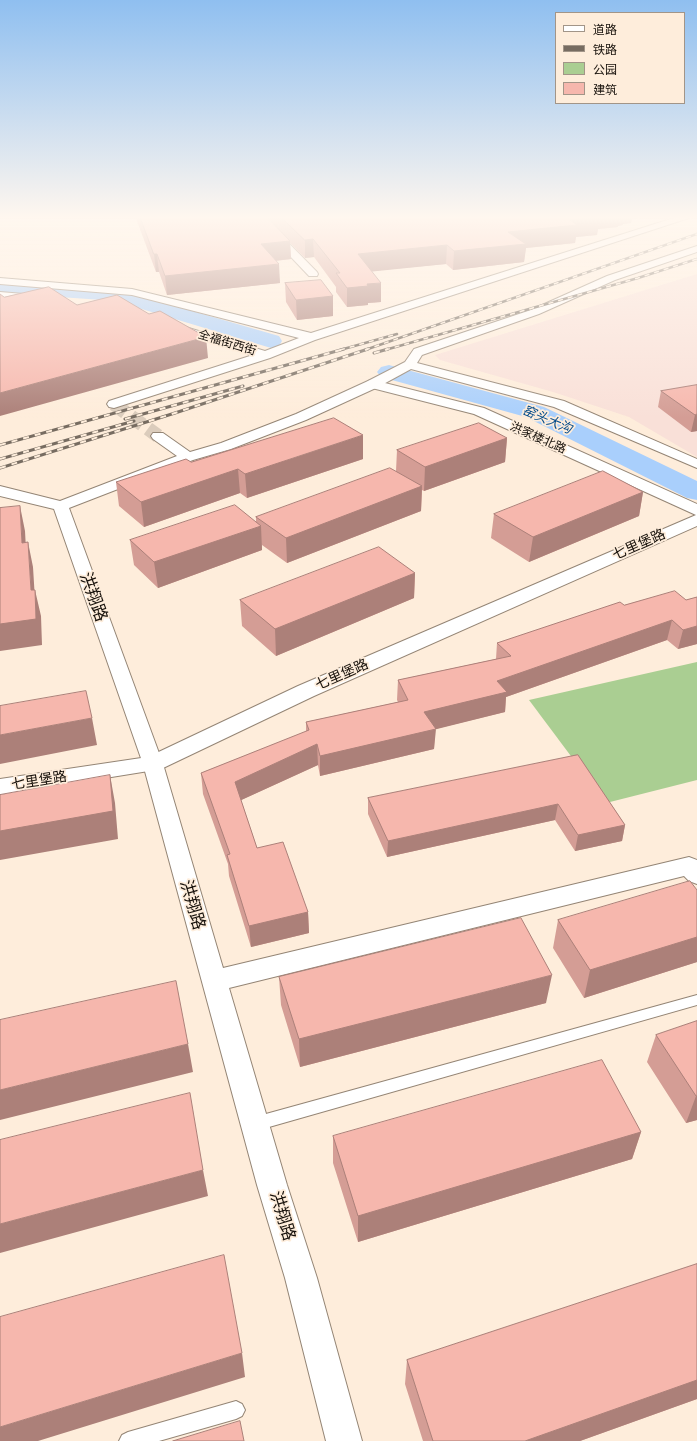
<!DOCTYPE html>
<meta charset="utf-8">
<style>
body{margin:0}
#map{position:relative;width:697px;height:1441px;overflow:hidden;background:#feeddb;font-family:"PT Sans","Noto Sans SC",sans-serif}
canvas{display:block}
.legend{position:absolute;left:555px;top:12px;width:130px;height:92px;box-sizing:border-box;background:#feeddb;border:1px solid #a29588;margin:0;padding:5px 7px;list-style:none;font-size:12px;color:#17110b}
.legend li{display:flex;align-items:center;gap:8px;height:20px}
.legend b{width:20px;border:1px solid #a29588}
</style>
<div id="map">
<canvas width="697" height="1441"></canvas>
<ul class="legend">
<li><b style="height:5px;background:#fff"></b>道路</li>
<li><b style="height:5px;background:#776c61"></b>铁路</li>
<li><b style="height:11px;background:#aace92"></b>公园</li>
<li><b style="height:11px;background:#f6b7ad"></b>建筑</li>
</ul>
</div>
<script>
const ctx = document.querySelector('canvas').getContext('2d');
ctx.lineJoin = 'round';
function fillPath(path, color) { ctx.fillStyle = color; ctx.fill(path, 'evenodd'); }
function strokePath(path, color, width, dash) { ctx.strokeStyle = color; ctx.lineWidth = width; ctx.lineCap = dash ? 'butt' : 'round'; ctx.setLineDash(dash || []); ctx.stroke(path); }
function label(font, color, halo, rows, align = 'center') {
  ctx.font = font + ' "PT Sans","Noto Sans SC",sans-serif'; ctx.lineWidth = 3.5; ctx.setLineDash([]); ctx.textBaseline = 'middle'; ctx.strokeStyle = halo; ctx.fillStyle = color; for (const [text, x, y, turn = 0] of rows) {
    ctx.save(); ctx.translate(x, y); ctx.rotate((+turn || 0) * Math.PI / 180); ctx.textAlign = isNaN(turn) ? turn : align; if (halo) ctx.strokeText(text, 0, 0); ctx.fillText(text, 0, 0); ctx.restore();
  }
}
fillPath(new Path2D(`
 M697,274V457L629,417L553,392L440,360L435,355Z`), '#f9e0d8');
fillPath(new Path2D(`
 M697,662V780L606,803L529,700Z`), '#aace92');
fillPath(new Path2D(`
 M0,281L103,288L147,298L279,336L282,341L279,346L271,348L135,307L103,300L0,293Z
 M389,365L544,407L697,481V500L687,498L526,417L381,377L377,372L381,367Z`), '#a9cffc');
strokePath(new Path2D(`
 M114,404L158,436`), '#dbccbc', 14, [14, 7]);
const lane = new Path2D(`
 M697,995V1005L255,1131L250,1129L248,1124L250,1119L255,1117Z
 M236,1401L242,1404L245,1410L242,1416L236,1419L159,1441H119L122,1435L128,1432Z`);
const street = new Path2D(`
 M252,216H262L317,272L318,274L317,276H309Z
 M680,216H695L315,340L270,358L114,408L109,407L107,404L109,401L253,355L174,330L172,328L174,326H182L265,351L299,338L132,295L0,284V278L132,289L311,333Z
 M697,246V252L615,280L539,314L422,355L417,363L564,401L697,459V468L554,407L411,369L378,387L306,420L231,449L193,460L69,508L163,764L223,968L689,857L697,860V884L689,881L684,876L229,988L287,1185L317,1278L362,1441H326L285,1278L257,1185L143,764L54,509L0,496V486L60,501L177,456L153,439L151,436L153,433H163L190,452L221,443L296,414L368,381L405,362L414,349L531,310L607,276Z
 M0,292L36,295L41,298L36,301L0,298Z`);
const secondary = new Path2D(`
 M373,380L484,408L697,504V526L314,696L161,769L0,795V779L148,757L298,686L696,515L474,414L368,387L366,384L368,381Z`);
strokePath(lane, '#948575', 2);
strokePath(street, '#948575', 2);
strokePath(secondary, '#948575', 2);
fillPath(lane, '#fff');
fillPath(street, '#fff');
fillPath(secondary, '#fff');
const railFar1 = new Path2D(`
 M340,350L397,334
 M365,350L697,234
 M385,350L638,278L697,259`);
const rail = new Path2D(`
 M374,353L388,349
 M125,419L243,386
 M0,445L344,349
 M0,459L134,421
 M0,468L175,413L368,349`);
strokePath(railFar1, '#776c61', 2.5);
strokePath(rail, '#776c61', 3);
strokePath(railFar1, '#feeddb', 1.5, [5]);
strokePath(rail, '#feeddb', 2, [6]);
fillPath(new Path2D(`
 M135,216H657L632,219L631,223L623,224V225L618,226V227L598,229L597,235L576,237L575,243L526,248L524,262L453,270L446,264L372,271L381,302L368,303V305L347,307L336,292V287L314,257L305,258L290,243L291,259L276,261L280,283L167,295L159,272H156Z
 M285,283L333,296V316L297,320L286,302Z
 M697,385V431L691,432L658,407L661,391Z
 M507,438L505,462L424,491L422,490L421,511L287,563L262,545V550L158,588L134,565L130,540L256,522V517L396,471L397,450Z
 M363,459L247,498L240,493L144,527L119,506L116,482L191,462Z
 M643,492L639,516L529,562L491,538L494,514Z
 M415,573L414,598L276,656L242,626L240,600Z
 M697,597V644L678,649L667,640L506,697L505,712L435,729L434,749L320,776L318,765L241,800L257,848L308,912L309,933L251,947L229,876L228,864L203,794L201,773L306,732V722L398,702L397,700L398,680L496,659L497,643L624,605L686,600Z
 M578,755L625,825L622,841L575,851L555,820L387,857L368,814V798Z
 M697,890V962L584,998L553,948L558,920Z
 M279,977L546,1003L300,1067L281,1005Z
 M697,1021V1120L686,1123L647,1062L656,1035Z
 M641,1132L632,1159L358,1242L333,1163V1136Z
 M697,1264V1399L580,1441H423L405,1384L407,1360Z`), '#d49d95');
fillPath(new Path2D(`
 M591,216H657L632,219L631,223L623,224V225L618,226V227L598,229L597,235L576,237L575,243L526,248L524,262L453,270L454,251L508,232Z
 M313,239L314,257L305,258V240Z
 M290,241L291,259L262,262L261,244Z
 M447,245L446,264L358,273V254Z
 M154,254H157L159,272H156Z
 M279,264L280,283L167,295L165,276Z
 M381,283V302L368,303V305L347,307V288L367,284Z
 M333,296V316L297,320L296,300Z
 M206,337L208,358L0,416V393Z
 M697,414V431L691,432L695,415Z
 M363,435V459L247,498L245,474Z
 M507,438L505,462L424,491L425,467Z
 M238,469L240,493L144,527L141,502Z
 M422,486L421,511L287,563L286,538Z
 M643,492L639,516L529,562L533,537Z
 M20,506L25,531L27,568L22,543Z
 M261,526L262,550L158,588L154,562Z
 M28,542L33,567L36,616L31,590Z
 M415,573L414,598L276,656L275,629Z
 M35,590L41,616L42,645L0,651V624Z
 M672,620L667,640L506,697L505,712L425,732L436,729L434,749L320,776V756L497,681Z
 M697,626V644L678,649L683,630Z
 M92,718L97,745L0,764V735Z
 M317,744L318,765L237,802L235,782Z
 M110,775L115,803L118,839L0,860V831Z
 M558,804L555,820L387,857L388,841Z
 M625,825L622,841L575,851L578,835Z
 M308,912L309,933L251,947L249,926Z
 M697,937V962L584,998L590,970Z
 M552,975L546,1003L300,1067L299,1039Z
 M188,1044L193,1072L0,1120V1090Z
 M696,1096H697V1120L686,1123Z
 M641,1132L632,1159L358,1242V1216Z
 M203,1170L208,1196L0,1253V1224Z
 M242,1353L245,1377L38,1441H0V1427Z
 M697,1380V1399L580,1441H525Z`), '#ac8079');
const building = new Path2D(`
 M140,216H266L290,241L261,244L279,264L165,276L157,254H154Z
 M280,216H598L600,218L570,220L577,225L508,232L526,244L454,251L447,245L358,254L381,283L367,284L368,286L347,288L336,273H340L313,239L305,240Z
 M321,280L333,296L296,300L285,283Z
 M49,287L77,305L117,295L149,314L160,311L206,337L0,393V294L4,297Z
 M697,385V414L695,415L661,391Z
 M334,418L363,435L245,474L238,469L141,502L116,482L186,459L191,462Z
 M479,423L507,438L425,467L397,450Z
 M390,468L422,486L286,538L256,517Z
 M603,471L643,492L533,537L494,514Z
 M235,505L261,526L154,562L130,540Z
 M20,506L22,543L28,542L31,590H35L36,619L0,624V508Z
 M379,547L415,573L275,629L240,600Z
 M675,591L686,600L697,597V626L683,630L672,620L497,681L507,692L424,712L436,729L320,756L317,744L235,782L257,848L283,842L308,912L249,926L227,855L230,854L201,773L309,730L306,722L408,700L398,680L511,656L497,643L620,602L624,605Z
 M86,691L92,718L0,735V706Z
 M578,755L625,825L578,835L558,804L388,841L368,798Z
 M110,775L113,811L0,831V795Z
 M690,881L697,890V937L590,970L558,920Z
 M521,918L552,975L299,1039L279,977Z
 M176,981L188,1044L0,1090V1020Z
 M697,1021V1096H696L656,1035Z
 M602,1060L641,1132L358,1216L333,1136Z
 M190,1093L203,1170L0,1224V1140Z
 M224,1255L242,1353L0,1427V1317Z
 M697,1264V1380L525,1441H433L407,1360Z
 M240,1421L244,1441H173Z`);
fillPath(building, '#f6b7ad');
strokePath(building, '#ac8079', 1);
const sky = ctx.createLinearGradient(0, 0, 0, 418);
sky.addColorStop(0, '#8fbff0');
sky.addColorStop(0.52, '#fff7ef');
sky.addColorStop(1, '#fff7ef00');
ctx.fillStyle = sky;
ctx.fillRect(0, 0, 697, 418);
label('12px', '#17110b', '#feeddb', [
 ["全福街西街",227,343,17],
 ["洪家楼北路",538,438,24]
]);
label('italic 13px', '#034b8b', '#feeddb', [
 ["窑头大沟",547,420,23]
]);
label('14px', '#17110b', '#feeddb', [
 ["七里堡路",639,545,-24],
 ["七里堡路",342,675,-24],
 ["七里堡路",39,781,-9]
]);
label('17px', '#17110b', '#feeddb', [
 ["洪翔路",93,597,70],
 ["洪翔路",192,905,74],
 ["洪翔路",282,1216,73]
]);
</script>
